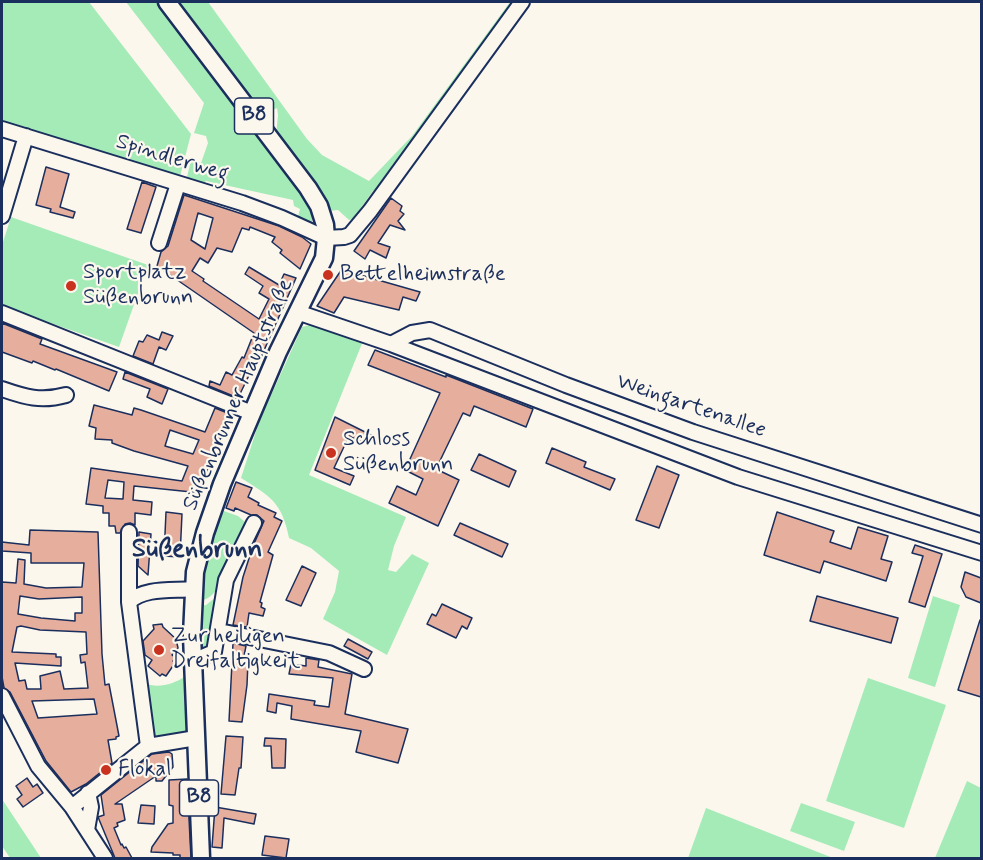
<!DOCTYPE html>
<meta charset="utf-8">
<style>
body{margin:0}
#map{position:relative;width:983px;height:860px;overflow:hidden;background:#fbf7ec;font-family:Mynerve,sans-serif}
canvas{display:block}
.frame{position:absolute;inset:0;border:3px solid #1b2f5e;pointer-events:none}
</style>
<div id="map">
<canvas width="983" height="860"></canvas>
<div class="frame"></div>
</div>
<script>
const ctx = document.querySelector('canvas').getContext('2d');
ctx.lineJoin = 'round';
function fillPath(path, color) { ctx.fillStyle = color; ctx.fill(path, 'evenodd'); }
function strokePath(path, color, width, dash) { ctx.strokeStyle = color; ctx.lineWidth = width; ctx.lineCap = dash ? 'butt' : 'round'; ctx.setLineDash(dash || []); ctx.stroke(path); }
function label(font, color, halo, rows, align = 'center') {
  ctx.font = font + ' Mynerve,sans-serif'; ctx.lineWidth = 4.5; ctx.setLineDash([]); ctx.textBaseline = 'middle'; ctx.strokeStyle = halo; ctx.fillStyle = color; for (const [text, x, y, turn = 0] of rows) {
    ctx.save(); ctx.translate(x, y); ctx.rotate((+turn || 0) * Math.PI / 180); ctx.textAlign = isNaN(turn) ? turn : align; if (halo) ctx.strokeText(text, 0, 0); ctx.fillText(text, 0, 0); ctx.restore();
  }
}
fillPath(new Path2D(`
 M2,2H89L191,134L178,184L2,129Z
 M126,2H160L301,190L312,214V225L297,220L300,209L294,206L293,200L206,181L201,186L189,181L187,177L191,160L201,163L208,143L206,136L194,133L204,103Z
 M175,2H208L307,139L322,155L369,181L412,136L510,2H516L377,191H373L353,219L349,220L338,210L328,211L276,135L278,115L277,108L273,110L272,118L268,122Z
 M11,217L148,265L119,347L2,306V245Z
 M314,324L363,341L309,475L406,517L394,546L388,570L396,572L412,554L429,563L387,655L323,619L335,592L339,571L311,548L289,538C282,502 270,496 241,478L259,422L302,327Z
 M221,510L238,516L245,522L247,534L233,564H225C222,580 218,597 200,601L206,558Z
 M221,593L208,650L200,651V606L206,605Z
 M933,596L960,605L935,687L908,678Z
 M184,677L186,737L153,741L145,683C157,689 174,684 184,677Z
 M868,678L946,705L904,828L826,801Z
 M967,781L981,788V858H935Z
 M2,799L41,858H10L2,846Z
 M801,803L855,822L844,851L790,831Z
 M706,808L833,858H688Z`), '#a5ebb8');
const building = new Path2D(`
 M46,167L69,174L60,207L75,212L73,218L50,212L51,209L36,205Z
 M142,182L156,187L141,233L127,229Z
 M184,195L279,226L302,237L311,244L300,269L280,253L282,250L272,242L275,237L250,227L249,230L242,228L232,252L217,248L208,263L200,258L192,271L204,279L203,281L259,319L269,299L259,293L263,286L245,274L249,267L279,285L284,274L296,278L258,364L255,363L238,398L209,386L210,381L220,385L226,372L232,375L242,357L244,358L254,333L157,266L161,252L168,246ZM198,213L213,218L205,249L191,240Z
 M391,198L402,206L400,211L404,214L398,221L405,230L390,225L378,243L390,247L386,258L370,250L365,259L354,251Z
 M342,269L350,272L420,292L416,301L403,297L399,310L344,297L334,313L317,306Z
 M2,323L42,339L40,344L117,372L109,391L56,369L55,370L33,361L32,363L2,352Z
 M162,332L173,336L166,350L159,347L153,364L133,356L139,341L143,342L147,335L159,340Z
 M375,350L446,377V375L533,409L526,427L474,406L470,416L463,413L436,469L459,480L438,526L389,503L397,486L416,495L423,479L405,470L440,393L368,365Z
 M125,372L168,389L162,404L147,397L150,389L123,379Z
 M94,405L132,415L134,408L141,410L205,432L215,408L230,414L228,418H230L222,438L221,437L202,484L201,493L134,486L133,500L152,502L151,515L135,513V525L130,523L125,524L120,533H116L115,526H109V513H103V506L86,504L91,468L182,481L188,466L134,451L112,443V440L95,439L96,428L89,426ZM170,430L199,440L193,454L165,446ZM108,480L124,482L123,499L105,498Z
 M335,417L373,436L368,445L349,436L334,468L354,476L350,485L315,470Z
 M552,448L586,462L584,467L615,479L610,490L546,463Z
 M479,454L516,471L509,487L471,470Z
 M657,466L679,475L659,528L636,520Z
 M236,482L252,488L248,497L259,503L258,505L276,513L274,517L282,521L268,552L273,555L260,602L262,603L261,607L265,609L263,616L249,613L247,627L233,625L243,577L253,546L264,521L257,515H251L235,508L234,511L226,508Z
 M166,512L182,514L180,557L164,556Z
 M777,512L834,531L830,542L851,549L858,527L888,536L881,559L892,562L886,581L824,561L820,573L764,555Z
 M460,523L508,544L502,557L454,535Z
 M30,530L98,532L102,654L105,685L109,684L119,736L116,737V739L108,740L112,763L86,784L71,792L46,761L10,692L4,688L2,677V582L16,583L18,559L25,560L24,584L46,588L82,587L84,563H31V553L2,551V542L29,545ZM20,596L39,599L82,597V613H75V621L41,618L18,614ZM21,626L40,630L86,632L87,654L80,655L81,663L85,662L88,688L64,689L60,671L40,676L41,689H27L25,680L19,681L15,663L61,666V657H56V654L12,652L17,627ZM94,699L97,714L38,718L32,701Z
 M139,532L151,534L148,575L138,566Z
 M915,545L942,554L925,607L909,602L923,556L912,553Z
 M302,566L316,573L301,606L286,600Z
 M965,572L981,578V603L966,597L961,587Z
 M817,596L898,618L891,643L810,621Z
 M442,604L472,618L467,629L462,626L456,638L427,624L432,614L436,616Z
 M980,620H981V697L958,690Z
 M162,624L163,627L176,639L178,648L172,655L176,658L173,661L175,663L166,676L162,674L160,676L148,666L152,660L145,655L143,641L154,629L153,625Z
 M348,639L372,652L368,659L344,646Z
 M233,643L246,646L243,661H248L247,685L242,722L229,721Z
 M306,658L319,660L318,667L352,674L345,714L408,729L398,763L356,752L361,731L291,719L292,706L277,703L276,713L267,711L269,694L315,701L314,705L329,707L333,678L289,674L291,664L306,666Z
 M226,736L243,737L241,768H239L235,795L221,794Z
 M265,738L286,739L285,768H272L271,746H264Z
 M169,752L172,754L173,767L162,781H156V776L115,804H122L125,820L117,823L118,826L114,828L121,845L122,844L124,848L126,847L132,858H115L98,817L104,815L101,795L152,754Z
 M27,778L33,787L37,784L43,793L23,807L17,799L22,795L16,786Z
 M187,779L191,858H180V855H173V853L151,852L152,847L168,824L173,823V806L169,805V780Z
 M141,805L155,806L154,824L138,823Z
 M215,807L256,814L254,824L224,818L222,848L212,847Z
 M265,836L289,839L286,858L262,855Z`);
fillPath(building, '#e6ae9c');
strokePath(building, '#1b2f5e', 1.5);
const minor = new Path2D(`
 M2,129L242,203L282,218L326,238L344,237L350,235L370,211L522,2
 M2,216L26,136
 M159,243L178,184
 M297,312L391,344L738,477L982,553
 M2,313L252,413
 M391,344L412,333L430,330L566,385L693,432L982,525
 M2,389C25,397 41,402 66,395
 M129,532V602
 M219,631L329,653L364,669
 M193,661L214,652L226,580L254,523
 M2,696L38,766L72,807L105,858
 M148,746L129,602C144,587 173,591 193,589
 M72,807L148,746L196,738
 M87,830L91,807L88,793`);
const major = new Path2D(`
 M167,2L308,188L319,206L325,225L326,238L324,258L278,352L222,484L205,533L195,572L192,635L201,858`);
strokePath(minor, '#1b2f5e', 18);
strokePath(major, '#1b2f5e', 21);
strokePath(minor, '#fbf7ec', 14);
strokePath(major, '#fbf7ec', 16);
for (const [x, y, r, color] of [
 [328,275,6,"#c8321e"],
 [71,286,6,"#c8321e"],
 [331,453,6,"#c8321e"],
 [159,650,6,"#c8321e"],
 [106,770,6,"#c8321e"]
]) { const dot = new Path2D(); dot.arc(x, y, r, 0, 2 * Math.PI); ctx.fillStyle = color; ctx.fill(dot); strokePath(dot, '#fbf7ec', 2); }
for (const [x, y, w] of [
 [254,116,39],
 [199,798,39]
]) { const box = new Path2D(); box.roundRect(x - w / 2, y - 18, w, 36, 4.5); ctx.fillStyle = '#fbf7ec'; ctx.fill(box); strokePath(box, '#1b2f5e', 1.5); }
label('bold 21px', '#1b2f5e', null, [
 ["B8",254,116],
 ["B8",199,798]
]);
label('22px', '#1b2f5e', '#fbf7ec', [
 ["Spindlerweg",172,159,17],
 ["Süßenbrunner Hauptstraße",239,395,-67],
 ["Weingartenallee",691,407,19]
]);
label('22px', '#1b2f5e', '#fbf7ec', [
 ["Sportplatz",83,273],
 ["Süßenbrunn",83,298],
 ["Bettelheimstraße",340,275],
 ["Schloss",343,440],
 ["Süßenbrunn",343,465],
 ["Zur heiligen",171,637],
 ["Dreifaltigkeit",171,662],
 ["Flokal",118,770]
], 'left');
label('bold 26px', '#1b2f5e', '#fbf7ec', [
 ["Süßenbrunn",197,551]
]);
</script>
